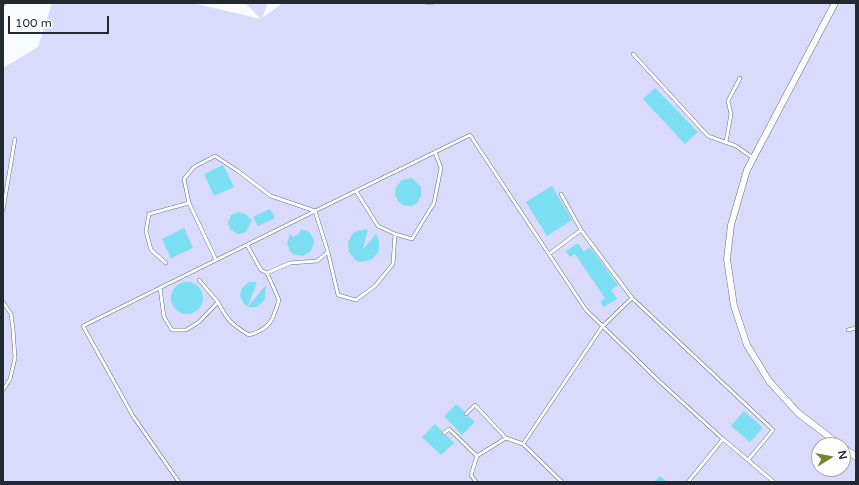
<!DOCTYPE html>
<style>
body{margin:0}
#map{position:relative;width:859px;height:485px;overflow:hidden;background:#f8fcfe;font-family:"Varela Round",sans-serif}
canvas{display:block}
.frame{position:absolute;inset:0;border:4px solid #232a2f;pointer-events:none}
.north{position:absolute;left:811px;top:437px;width:40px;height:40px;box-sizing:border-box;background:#fff;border:1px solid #a7aaac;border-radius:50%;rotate:79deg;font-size:11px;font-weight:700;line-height:16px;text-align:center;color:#232a2f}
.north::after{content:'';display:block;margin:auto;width:14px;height:18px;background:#79832f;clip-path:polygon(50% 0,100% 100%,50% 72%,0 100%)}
.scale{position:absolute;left:8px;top:16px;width:101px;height:18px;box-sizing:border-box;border:2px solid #232a2f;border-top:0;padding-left:5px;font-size:12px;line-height:14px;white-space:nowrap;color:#232a2f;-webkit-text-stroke:3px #fff;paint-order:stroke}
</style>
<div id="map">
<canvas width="859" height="485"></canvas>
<div class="frame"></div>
<div class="north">N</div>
<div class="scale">100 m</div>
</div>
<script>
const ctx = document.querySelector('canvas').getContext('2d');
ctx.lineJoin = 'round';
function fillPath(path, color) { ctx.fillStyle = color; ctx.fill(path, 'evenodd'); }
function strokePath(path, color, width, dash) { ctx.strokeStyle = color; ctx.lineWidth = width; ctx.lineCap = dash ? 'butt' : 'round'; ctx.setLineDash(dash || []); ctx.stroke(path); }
fillPath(new Path2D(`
 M52,3H192L261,19L245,3H268L262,18L283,3H856V482H3V68L38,47ZM819,445H843V469H819Z`), '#d9dafc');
fillPath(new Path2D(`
 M655,88L698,132L685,144L643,99Z
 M223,165L234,187L214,196L204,174Z
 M412,178L421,187V196L416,204L411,206L403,205L399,202L395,195L396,187L402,180Z
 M552,186L572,220L547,236L526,202Z
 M270,209L275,218L258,226L253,217Z
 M238,212L245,214L252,220L246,232L239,234L236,233L230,229L228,222L231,215Z
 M184,228L193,248L171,258L162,239Z
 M301,229L309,232L314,240V244L310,252L302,256L293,254L290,251L287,243L290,234L293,237L299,234Z
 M368,229L363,249L376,234L379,240V251L372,259L367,261L359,262L354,259V258L349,252L348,242L353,233L358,231Z
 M578,243L584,252L590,247L618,285L611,290L617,299L604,307L600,302L605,298L575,254L570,257L566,251Z
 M171 298a16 16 0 1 1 32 0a16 16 0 1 1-32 0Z
 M249,282H257L248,306L244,304L240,296L242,288Z
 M266,285L265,298L263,302L256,307H248Z
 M457,404L464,411V416L466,417L468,416L475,422L462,435L444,416Z
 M744,411L763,428L750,442L731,426Z
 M435,424L442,431V435H446L454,443L441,455L422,437Z
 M660,476L667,482H654Z`), '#7cdef2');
const service = new Path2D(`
 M428,3H432
 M3,4L4,3
 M633,54L708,136L736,146L753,158
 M726,142L731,114L728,101L740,78
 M356,191L378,226L395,234
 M561,194L581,230L632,298L773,430L748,460
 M3,210L15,139
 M247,245L261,270L267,273
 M549,254L581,230
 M216,260L189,203L184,179L194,167L215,156L238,171L271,196L315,211L328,252
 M166,263L151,250L146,231L149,214L189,203
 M199,280L218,302
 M160,288L164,317L172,330H186L199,322L218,302C227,320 232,325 249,335C271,329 273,319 279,300L267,273L290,263L317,261L328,252L338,295L356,300L375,286L393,264L395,234L412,239L434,203L441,168L435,152
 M3,302L11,314L13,329L15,358L10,379L3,390
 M848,330L856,328
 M466,414L475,405L506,438
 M444,433L449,429L477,456
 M179,482L133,416L83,326L315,211L470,135L586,310L660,382L723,439L774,482
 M476,482L471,475L477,456L506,438L523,444
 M562,482L523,444L602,327L632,298
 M688,482L723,439`);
const minor = new Path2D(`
 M835,3L747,170L731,225L727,259L734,306L747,345L769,381L798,413L840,445
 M843,447L856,457`);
strokePath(service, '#61737e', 4);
strokePath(minor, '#61737e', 7);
strokePath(service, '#fff', 3);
strokePath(minor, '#fff', 6);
</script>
